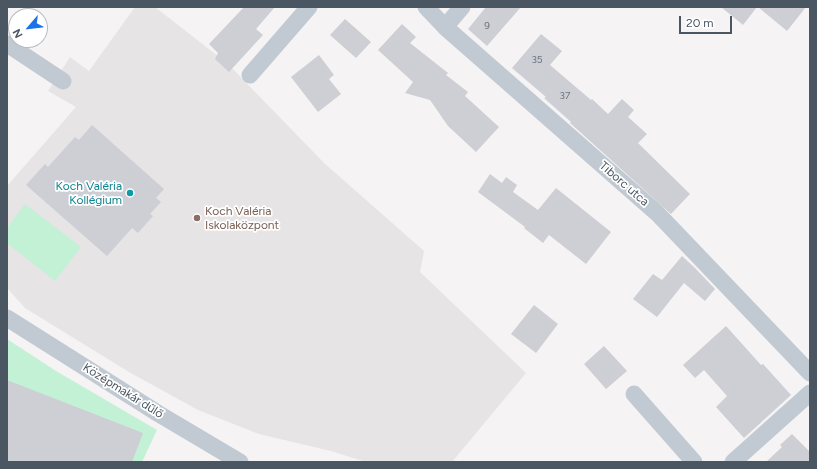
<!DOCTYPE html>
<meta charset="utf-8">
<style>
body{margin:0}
#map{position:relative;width:817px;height:469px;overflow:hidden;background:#f5f3f3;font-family:Figtree,sans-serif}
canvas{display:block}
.frame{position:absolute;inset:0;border:8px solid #4a5661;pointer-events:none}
.north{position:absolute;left:8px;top:8px;width:40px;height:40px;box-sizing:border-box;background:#fff;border:1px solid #b7bbc0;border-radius:50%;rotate:242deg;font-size:11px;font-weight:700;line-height:16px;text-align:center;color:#4a5661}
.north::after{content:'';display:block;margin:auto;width:14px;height:18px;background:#1a73e8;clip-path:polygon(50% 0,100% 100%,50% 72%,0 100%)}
.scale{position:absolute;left:679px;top:16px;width:53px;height:18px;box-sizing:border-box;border:2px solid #4a5661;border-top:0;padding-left:5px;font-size:12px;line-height:14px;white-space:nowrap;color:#4a5661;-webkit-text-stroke:3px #fff;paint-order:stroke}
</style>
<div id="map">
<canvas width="817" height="469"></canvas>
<div class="frame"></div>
<div class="north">N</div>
<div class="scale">20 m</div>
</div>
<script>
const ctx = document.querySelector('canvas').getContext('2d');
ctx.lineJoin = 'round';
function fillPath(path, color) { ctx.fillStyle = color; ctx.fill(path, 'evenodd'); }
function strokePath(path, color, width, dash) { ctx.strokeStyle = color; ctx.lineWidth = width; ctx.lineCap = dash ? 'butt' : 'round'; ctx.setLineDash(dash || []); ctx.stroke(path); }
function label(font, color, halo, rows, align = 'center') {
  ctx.font = font + ' Figtree,sans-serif'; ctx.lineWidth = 3.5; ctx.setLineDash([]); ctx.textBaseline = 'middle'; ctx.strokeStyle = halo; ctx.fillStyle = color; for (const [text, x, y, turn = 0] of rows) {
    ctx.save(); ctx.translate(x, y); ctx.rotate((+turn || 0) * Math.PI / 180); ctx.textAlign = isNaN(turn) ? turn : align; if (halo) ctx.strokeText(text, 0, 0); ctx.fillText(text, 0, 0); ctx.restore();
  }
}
fillPath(new Path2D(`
 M135,7H155L228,64L324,163L424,251L420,272L526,373L452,462H366L331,451L259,434L198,410L129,372L25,308L7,288V186L76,107L48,91L70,57L89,71Z`), '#e6e4e5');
fillPath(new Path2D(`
 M25,204L81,247L55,281L7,243V228Z
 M7,339L56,371L157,430L142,462H7Z`), '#c3f1d5');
fillPath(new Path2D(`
 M244,7H275L256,29L263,35L229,72L215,59L218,53L209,44Z
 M486,7H521L487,46L468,29Z
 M721,7H757L743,25Z
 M758,7H806L787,31Z
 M345,19L371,42L356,58L330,35Z
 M402,24L416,37L410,43L448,73L446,75L468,92L465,96L499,127L476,152L448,126L430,100L405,93L413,82L378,50Z
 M541,34L562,51L550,65L591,100L592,99L608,114L622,99L634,110L628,117L647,134L638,143L690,194L671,214L570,123L571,122L544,98L546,97L512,68Z
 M319,55L334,75L329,79L341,94L318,112L291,77Z
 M92,125L164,189L156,198L161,202L150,214L153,216L138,233L132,228L107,256L26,185L45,164L48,167L75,137L79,140Z
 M490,174L502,183L506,177L517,185L513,192L538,210L556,188L611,232L586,264L549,235L543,243L524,228L525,227L478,192Z
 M682,256L695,268L715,289L705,301L684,283L657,317L633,299L653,274L662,280Z
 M534,305L558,324L536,353L511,334Z
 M726,326L761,365L763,364L791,395L744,438L716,407L727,396L704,370L695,378L683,365Z
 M604,346L627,371L606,389L584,364Z
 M7,380L143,433L132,462H7Z
 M792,434L810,452V462H766L782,447L780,445Z`), '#cdcfd5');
strokePath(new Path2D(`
 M426,7L445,27L657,213L810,373
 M445,27L462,7
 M7,44L63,81
 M250,75L309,7
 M7,318L159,414L240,462
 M634,394L694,462
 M733,462L810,393`), '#c1cad2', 17);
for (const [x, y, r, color] of [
 [130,193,4,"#0f9aa8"],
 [197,218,4,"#8d6e63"]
]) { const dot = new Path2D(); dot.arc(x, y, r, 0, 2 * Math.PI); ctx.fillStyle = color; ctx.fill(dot); strokePath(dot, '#fff', 1.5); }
label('10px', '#6b747e', null, [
 ["9",487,26],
 ["35",537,60],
 ["37",565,96]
]);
label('12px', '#4a5661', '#fff', [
 ["Tiborc utca",624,184,41],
 ["Középmakár dűlő",123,391,32]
]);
label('12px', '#0d838f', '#fff', [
 ["Koch Valéria",122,186],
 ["Kollégium",122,200]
], 'right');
label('12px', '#785e54', '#fff', [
 ["Koch Valéria",205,211],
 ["Iskolaközpont",205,225]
], 'left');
</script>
